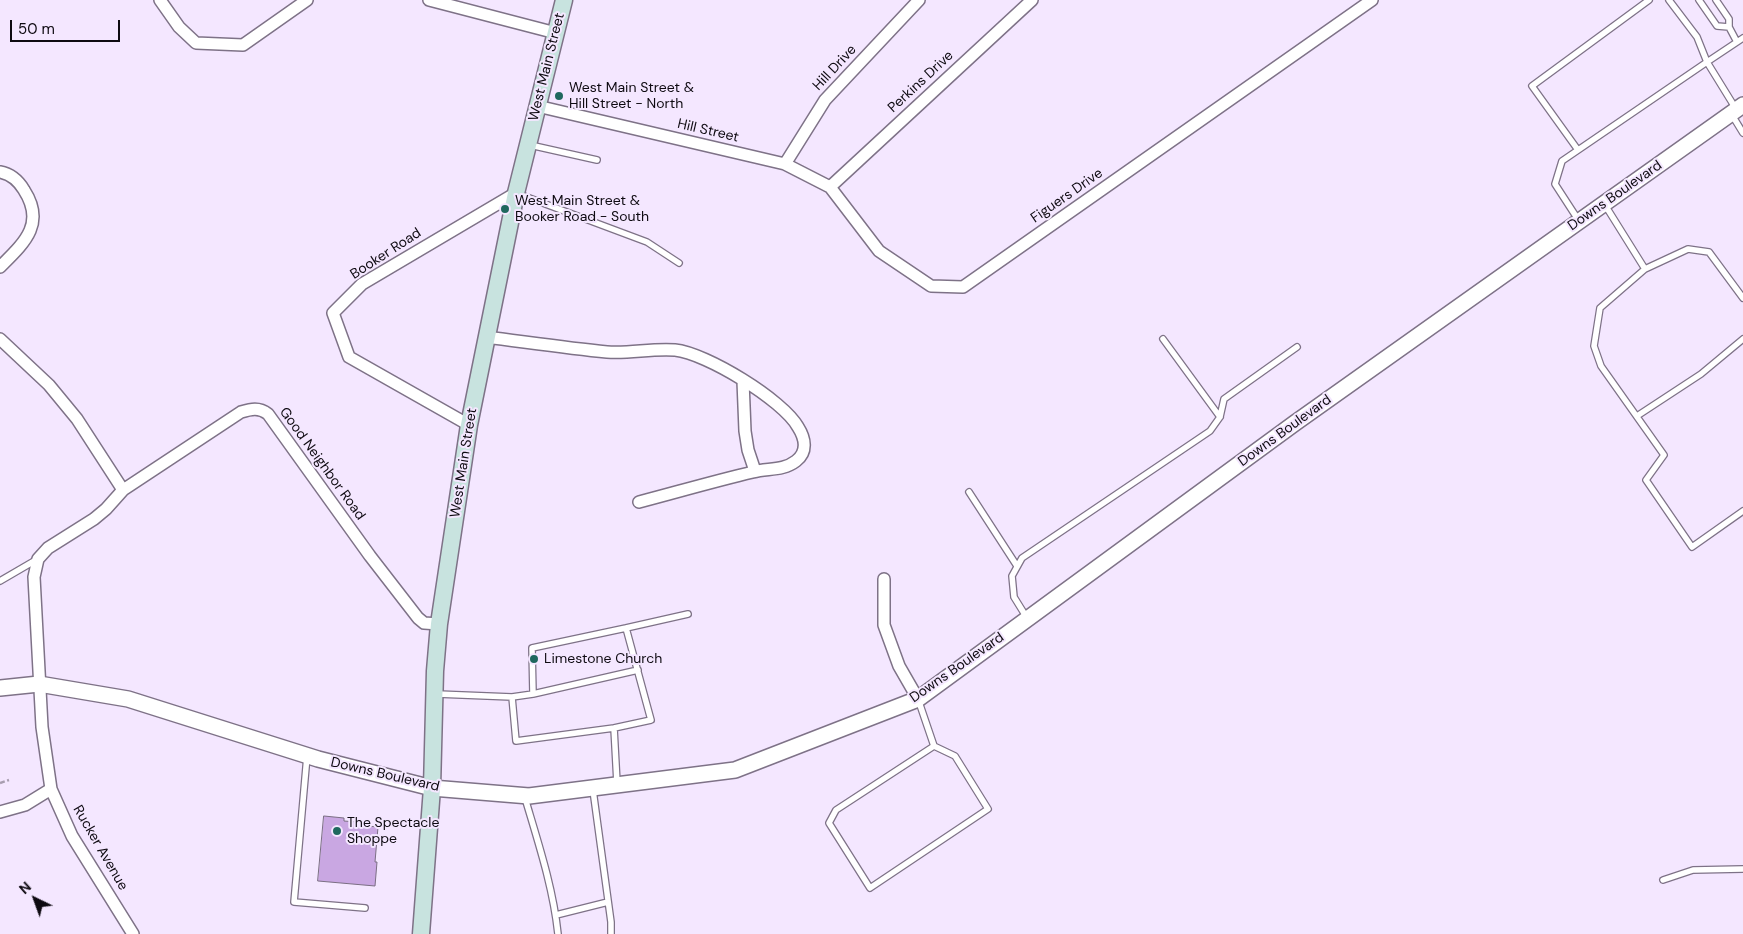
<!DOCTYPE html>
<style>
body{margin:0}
#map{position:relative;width:1743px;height:934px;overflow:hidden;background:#f4e7ff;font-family:"DM Sans",sans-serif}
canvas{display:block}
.north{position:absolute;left:10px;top:874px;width:50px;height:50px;-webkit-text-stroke:4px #f4e7ff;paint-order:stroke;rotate:318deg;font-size:14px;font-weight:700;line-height:20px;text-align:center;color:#0e0a11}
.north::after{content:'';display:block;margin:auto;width:18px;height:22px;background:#0e0a11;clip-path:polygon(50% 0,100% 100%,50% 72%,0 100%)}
.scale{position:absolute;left:10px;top:20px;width:110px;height:22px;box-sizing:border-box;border:2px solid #0e0a11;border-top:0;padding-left:6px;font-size:15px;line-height:18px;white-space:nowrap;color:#0e0a11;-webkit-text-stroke:4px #f4e7ff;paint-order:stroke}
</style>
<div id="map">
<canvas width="1743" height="934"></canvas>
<div class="north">N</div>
<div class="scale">50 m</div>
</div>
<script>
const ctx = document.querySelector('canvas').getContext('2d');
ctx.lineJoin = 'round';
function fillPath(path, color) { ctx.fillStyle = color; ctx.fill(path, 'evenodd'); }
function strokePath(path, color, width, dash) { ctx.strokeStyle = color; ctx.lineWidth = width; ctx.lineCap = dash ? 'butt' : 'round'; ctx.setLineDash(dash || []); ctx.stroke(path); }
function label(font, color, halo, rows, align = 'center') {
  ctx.font = font + ' "DM Sans",sans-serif'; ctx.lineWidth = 4; ctx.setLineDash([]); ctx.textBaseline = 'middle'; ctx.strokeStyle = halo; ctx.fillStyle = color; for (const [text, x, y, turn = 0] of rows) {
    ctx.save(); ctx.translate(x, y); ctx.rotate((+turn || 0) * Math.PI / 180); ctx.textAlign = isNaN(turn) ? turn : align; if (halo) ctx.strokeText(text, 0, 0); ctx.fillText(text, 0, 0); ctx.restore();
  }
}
const building = new Path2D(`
 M324,816L344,818V821L358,822V825L378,827L375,862H377L375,886L318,881Z`);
fillPath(building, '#c9a7e2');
strokePath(building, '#7a6e83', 1);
const service = new Path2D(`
 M1699,0L1717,26L1729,27
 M1716,0L1729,19V27L1737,42L1743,38
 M1736,109L1707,62L1737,42
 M1732,115L1743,133
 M530,145L597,160
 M1578,150L1532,86L1649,0
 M516,193L647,242L679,263
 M1605,205L1645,269L1688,249L1709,252L1743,298
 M1579,221L1555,184L1562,161L1707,62L1697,37L1669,0
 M1645,269L1600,308L1594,346L1601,366L1664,455L1646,480L1692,547L1743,511
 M1163,339L1220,417
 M1637,416L1701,374L1743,339
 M969,492L1017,566
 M0,581L36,560
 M1027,618L1014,597L1012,576L1022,558L1210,431L1220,417L1224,399L1297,347
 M626,628L688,614
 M437,694L512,697
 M533,694L638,670
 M918,699L934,746L836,810L829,823L870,888L988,809L955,756L934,746
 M614,728L516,741L512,697L533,694L532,648L626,628L651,720L614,728L617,783
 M307,756L294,902L365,908
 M593,790L611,922V934
 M525,798C538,842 553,887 558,934
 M1663,880L1693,870L1743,869
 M556,915L608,902`);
const minor = new Path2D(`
 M160,0L179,27L196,43L243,45L307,0
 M429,0L556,33
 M537,106L785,164L830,187L879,251L931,286L963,287L1372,0
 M785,164L825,100L919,0
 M0,172C11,174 18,180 24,190C46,224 24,243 0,267
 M830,187L1032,0
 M486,337C526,342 567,348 607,352C629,354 652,348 675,350C706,353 783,400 798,427C805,438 808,452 796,461C783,471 768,468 753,472C715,481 677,492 639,502
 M0,339L49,385L77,419L123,490
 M743,381L745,431L748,450L755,471
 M469,425L349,357L333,313L362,284L516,193
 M884,579V625L899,666L918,699
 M0,812L25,805L51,789
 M133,934L72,836L51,789L42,727L34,577L38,559L48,548L94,519L106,509L123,490L241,412C251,409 259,407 268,414L370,556L418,618L424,623L439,624`);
const tertiary = new Path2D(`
 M0,688L39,684L128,699L318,759L432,788L529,796L735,770L918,699L1295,423L1743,105`);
const secondary = new Path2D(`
 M421,934L432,788L435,671L439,624L469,425L516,193L564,0`);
strokePath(service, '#7e7287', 8);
strokePath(minor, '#7e7287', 14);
strokePath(tertiary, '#7e7287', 18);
strokePath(secondary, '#7e7287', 19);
strokePath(new Path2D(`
 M0,783L9,780`), '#a89eb0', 2.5, [5, 2.5]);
strokePath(service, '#fff', 5.5);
strokePath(minor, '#fff', 11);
strokePath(tertiary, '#fff', 15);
strokePath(secondary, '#c8e3df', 16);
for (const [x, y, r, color] of [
 [559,96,5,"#1f685e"],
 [505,209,5,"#1f685e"],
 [534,659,5,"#1f685e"],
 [337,831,5,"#1f685e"]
]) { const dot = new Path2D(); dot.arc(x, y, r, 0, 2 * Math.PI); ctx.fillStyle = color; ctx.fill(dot); strokePath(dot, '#f4e7ff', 2); }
label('14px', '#0e0a11', '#f4e7ff', [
 ["West Main Street",547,67,-76],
 ["Hill Drive",835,68,-47],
 ["Perkins Drive",921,82,-43],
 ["Hill Street",708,131,13],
 ["Figuers Drive",1067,196,-35],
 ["Downs Boulevard",1615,196,-35],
 ["Booker Road",386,254,-33],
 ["Downs Boulevard",1285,431,-36],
 ["West Main Street",464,463,-81],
 ["Good Neighbor Road",322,464,54],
 ["Downs Boulevard",957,668,-35],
 ["Downs Boulevard",385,775,13],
 ["Rucker Avenue",100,848,60]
]);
label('14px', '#0e0a11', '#f4e7ff', [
 ["West Main Street &",569,88],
 ["Hill Street - North",569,104],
 ["West Main Street &",515,201],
 ["Booker Road - South",515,217],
 ["Limestone Church",544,659],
 ["The Spectacle",347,823],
 ["Shoppe",347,839]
], 'left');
</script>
